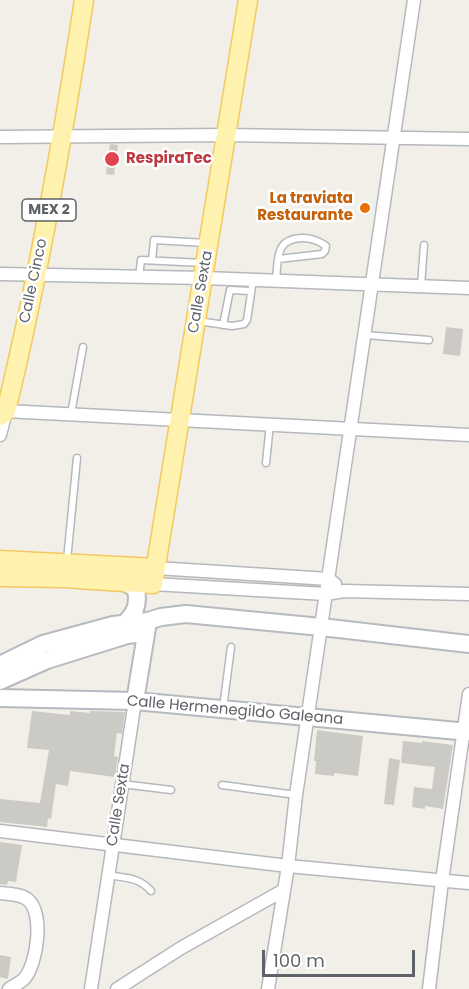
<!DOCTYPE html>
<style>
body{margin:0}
#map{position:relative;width:469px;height:989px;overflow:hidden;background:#f1efe8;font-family:Poppins,sans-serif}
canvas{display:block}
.scale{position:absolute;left:262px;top:950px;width:153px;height:27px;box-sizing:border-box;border:3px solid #5f6368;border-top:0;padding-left:8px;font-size:18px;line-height:21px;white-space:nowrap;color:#5f6368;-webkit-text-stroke:4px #fff;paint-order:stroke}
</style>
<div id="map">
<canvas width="469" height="989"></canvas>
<div class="scale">100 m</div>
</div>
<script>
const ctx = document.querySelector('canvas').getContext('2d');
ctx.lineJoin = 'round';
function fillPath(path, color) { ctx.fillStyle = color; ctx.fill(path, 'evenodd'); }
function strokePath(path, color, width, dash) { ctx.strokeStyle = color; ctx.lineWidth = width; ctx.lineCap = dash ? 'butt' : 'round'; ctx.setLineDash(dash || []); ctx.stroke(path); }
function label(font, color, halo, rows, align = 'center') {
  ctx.font = font + ' Poppins,sans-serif'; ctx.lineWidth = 5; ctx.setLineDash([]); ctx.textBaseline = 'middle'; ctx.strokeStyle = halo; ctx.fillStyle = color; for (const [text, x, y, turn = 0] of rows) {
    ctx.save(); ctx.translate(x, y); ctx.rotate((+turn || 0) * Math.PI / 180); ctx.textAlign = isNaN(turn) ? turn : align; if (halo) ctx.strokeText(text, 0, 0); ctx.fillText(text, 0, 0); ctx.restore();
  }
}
fillPath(new Path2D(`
 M110,144L118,145L114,175L106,174Z
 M446,327L463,329L460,356L443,354Z
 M32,711L70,715V711L90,713V711L125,712L122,734L117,733L114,756L118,757L115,777L70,771L68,786L56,784L51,819L48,818L47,827L0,822V799L40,803L49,750L27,748Z
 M317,730L363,736L358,776L334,773V776L315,774L316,761H314Z
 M403,741L422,743V741L453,745L443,809L425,806V809L412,807L414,787L432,789L435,767L401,763Z
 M389,758L400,760L394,805L384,804Z
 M0,842L22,845L16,882L8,881L7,885L0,884Z
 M0,955L11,957L8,979L0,977Z`), '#cccac5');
const lane = new Path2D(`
 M152,260L154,240L206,243
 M139,277L141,260L203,263
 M276,281C278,259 275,238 303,238C312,238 319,241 326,246L325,251L322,254L279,259
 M421,286L424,245
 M198,321L232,326L244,324L247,320L253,280
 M223,325L230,290L251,291
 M365,335L429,340
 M71,414L83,347
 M266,463L270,424
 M67,560L77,458
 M223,708L231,647
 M122,784L171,790
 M222,785L296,795
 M108,875C125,878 139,877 151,891`);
const street = new Path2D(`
 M0,137L227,135L469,139
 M0,274L204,278L469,288
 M0,435L6,411L469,435
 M156,568L329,579L335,584
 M153,584L326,594L344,591L469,594
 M0,831L288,866L469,883
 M0,893C9,894 20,894 27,899C45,912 37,965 24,979C20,983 13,986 9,989
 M91,989L135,701
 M117,989L181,948L284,890
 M268,989L288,866L296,795L414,0
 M429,989L442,881L469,694`);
const secondary = new Path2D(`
 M124,624C135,613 139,606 136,589L126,583
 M0,665L43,644L113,625L148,621L161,617L186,614L321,627L469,644
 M0,681L47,660L127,635L144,633
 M0,698L135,701L469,732
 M135,701L148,622`);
const primary = new Path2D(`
 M0,416L6,411C39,275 63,138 84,0
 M0,560L156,568
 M0,577L64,578L153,584L248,0`);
strokePath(lane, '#b5b8bc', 9);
strokePath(street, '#b5b8bc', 15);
strokePath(secondary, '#b6babf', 20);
strokePath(primary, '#f2c960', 21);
strokePath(lane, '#fff', 6);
strokePath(street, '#fff', 12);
strokePath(secondary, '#fff', 16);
strokePath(primary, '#fff2af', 18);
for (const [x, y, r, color] of [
 [112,159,8,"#e0444e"],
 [365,208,6,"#e8710a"]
]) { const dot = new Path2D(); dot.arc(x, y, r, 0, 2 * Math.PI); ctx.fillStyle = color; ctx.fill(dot); strokePath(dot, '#fff', 2); }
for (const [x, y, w] of [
 [49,210,54]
]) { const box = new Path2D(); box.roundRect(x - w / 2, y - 11, w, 22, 4.5); ctx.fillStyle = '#fff'; ctx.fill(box); strokePath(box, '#5f6368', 1.5); }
label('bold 14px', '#5f6368', null, [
 ["MEX 2",49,210]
]);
label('bold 15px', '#be3a42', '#fff', [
 ["RespiraTec",126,159]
], 'left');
label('bold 15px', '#c56008', '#fff', [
 ["La traviata",353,199],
 ["Restaurante",353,216]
], 'right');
label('15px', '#5f6368', '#fff', [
 ["Calle Cinco",34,281,-78],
 ["Calle Sexta",201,292,-80],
 ["Calle Hermenegildo Galeana",235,711,5],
 ["Calle Sexta",119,805,-81]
]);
</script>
